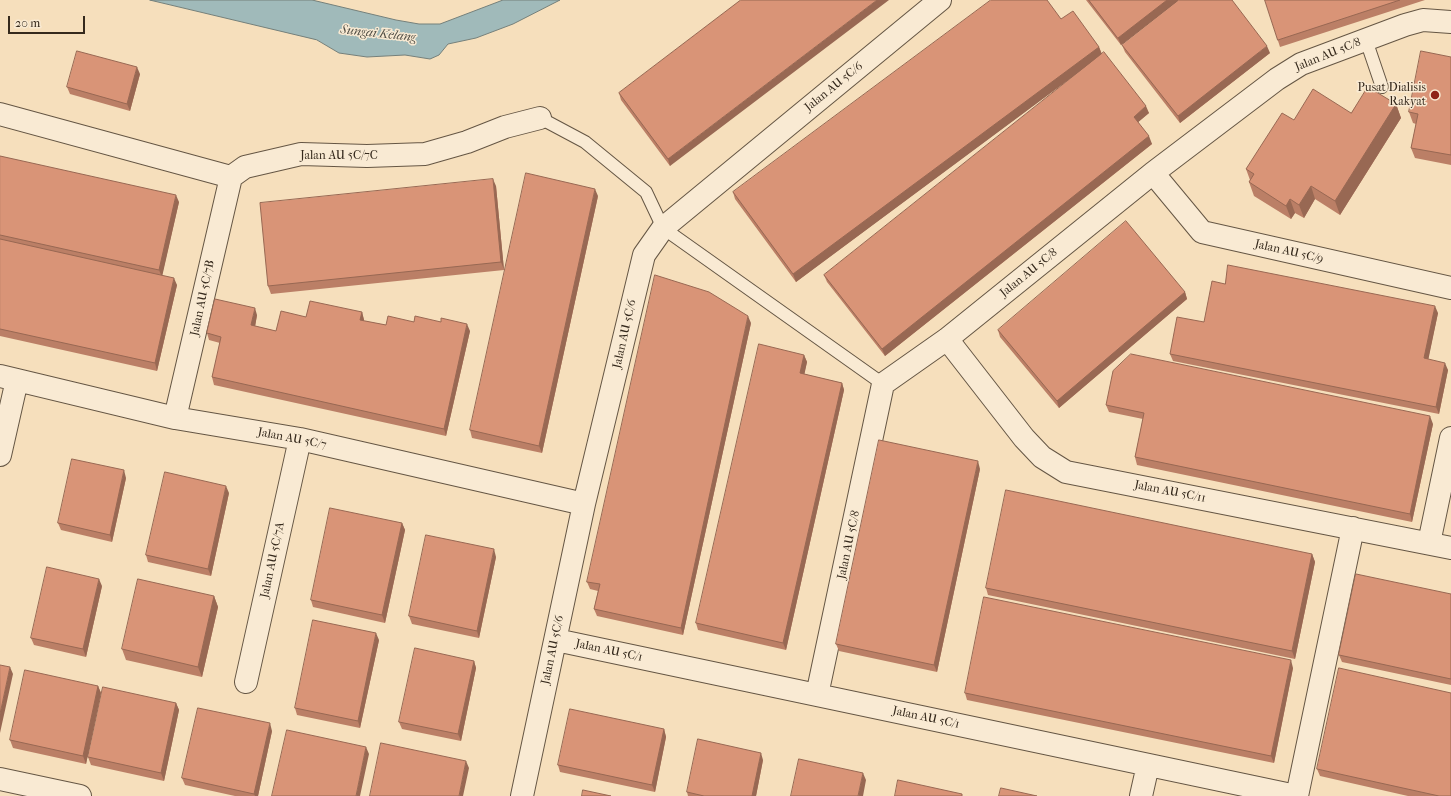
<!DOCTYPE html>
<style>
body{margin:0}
#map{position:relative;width:1451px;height:796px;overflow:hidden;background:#f6dfbc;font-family:"IM FELL French Canon",serif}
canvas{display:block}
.scale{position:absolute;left:8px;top:16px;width:77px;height:18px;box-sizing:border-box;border:2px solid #35291c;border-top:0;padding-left:5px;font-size:12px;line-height:14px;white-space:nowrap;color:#35291c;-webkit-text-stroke:3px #f9ead3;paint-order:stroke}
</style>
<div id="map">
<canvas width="1451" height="796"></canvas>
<div class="scale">20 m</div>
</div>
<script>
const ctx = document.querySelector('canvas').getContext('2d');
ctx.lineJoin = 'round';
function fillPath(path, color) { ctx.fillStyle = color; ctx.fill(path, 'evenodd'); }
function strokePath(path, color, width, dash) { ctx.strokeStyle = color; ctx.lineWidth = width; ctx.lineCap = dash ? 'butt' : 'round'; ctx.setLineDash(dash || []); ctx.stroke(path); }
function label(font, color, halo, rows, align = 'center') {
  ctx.font = font + ' "IM FELL French Canon",serif'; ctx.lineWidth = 3; ctx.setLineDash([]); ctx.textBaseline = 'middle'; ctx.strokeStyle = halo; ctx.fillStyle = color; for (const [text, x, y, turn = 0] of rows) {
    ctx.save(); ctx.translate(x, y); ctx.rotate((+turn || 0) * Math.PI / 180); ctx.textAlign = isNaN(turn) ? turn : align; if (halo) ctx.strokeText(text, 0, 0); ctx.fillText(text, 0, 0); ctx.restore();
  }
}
const water = new Path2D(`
 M150,0H312L396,20L419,24H440L503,0H560L513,24L476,38L448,44L439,55L430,59L405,55L367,57L339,53L317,40Z`);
fillPath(water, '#a0baba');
strokePath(water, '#75807b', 1);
const service = new Path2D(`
 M1366,40L1382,87
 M540,118L585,142L646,192L663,228L883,384`);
const minor = new Path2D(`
 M0,114L231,177L245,167L301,154L367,156L425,154L467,142L505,127L540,118
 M1153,173L1202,232L1451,288
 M947,339L1024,438L1042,457L1066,472L1451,548
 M0,376L175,418L300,439L584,504
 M175,418L231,177
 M0,455L17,380
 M1429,543L1451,438
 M556,640L1296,796
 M246,682L300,439
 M817,695L883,384L947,339L1153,173L1277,79L1301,64L1405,25L1423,20L1451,22
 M0,779L80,796
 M522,796L584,504L644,255L663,228L940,0
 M1141,796L1148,765
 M1297,796L1353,528`);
strokePath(service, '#655644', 14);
strokePath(minor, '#655644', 24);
strokePath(service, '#f9ead3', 12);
strokePath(minor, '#f9ead3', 22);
fillPath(new Path2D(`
 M741,0L670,166L621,100L619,93Z
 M1086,0H1179L1121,45Z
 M1265,0H1425L1280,47Z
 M1061,19L1099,47L1102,54L1149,113L1138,122L1152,144L885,356L827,282L824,275L1089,64L796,282L735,199L733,192Z
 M1122,45L1270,53L1180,123L1125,52Z
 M1451,57V165L1415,158L1411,148L1416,124L1413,123L1409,112Z
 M140,74L130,111L70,94L67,87Z
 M1396,104L1401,118L1340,215L1315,199L1304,218L1295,213L1291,219L1254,196L1249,182L1250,180L1246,169L1294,120L1351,113Z
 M0,156L179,202L162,275L177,285L157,371L0,336Z
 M496,186L504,270L271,294L268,286Z
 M598,196L542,453L472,438L470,430Z
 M1225,284L1438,313L1428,359L1448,370L1439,414L1173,361L1170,354L1204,322Z
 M1185,292L1187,299L1059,408L1000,337L998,330Z
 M362,312L364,320V321L386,325L414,322L470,331L446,436L214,385L212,377L220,343L209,340L207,333L257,315L255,326L276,331L306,317Z
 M751,323L683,635L597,616L594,609L598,591L590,589L587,582Z
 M804,355L807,362L804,374L842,383L844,390L786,650L698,630L696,623Z
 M1106,405L1433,424L1412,522L1137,465L1135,457L1143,419L1109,412Z
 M980,469L937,672L839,651L836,644Z
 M126,478L112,542L61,530L58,523Z
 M229,493L211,576L148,562L146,555Z
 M402,523L405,530L385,623L313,607L311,600Z
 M1312,554L1315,562L1295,659L988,595L986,588Z
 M496,557L479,638L412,624L409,616Z
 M102,586L86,657L34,645L31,638Z
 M1451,594V685L1342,662L1339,655Z
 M214,596L218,607L202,677L126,660L122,649Z
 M379,640L360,728L297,715L295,708Z
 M474,661L476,668L461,741L402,729L399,722Z
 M1293,668L1274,763L967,700L965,693Z
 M98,686L101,693L86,764L13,748L10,740Z
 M176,703L179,710L164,781L91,765L88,757Z
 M664,729L666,737L655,792L560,772L558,765Z
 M272,731L258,796H235L185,785L182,778Z
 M763,760L756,796H688L687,792Z
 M1317,769L1451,796H1408L1320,776Z`), '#bb7f66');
fillPath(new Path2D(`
 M877,0H889L670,166L668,159Z
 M1167,0H1179L1121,45L1118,38Z
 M1267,46L1270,53L1180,123L1178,116Z
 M1099,47L1102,55L796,282L793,274Z
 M137,67L140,74L130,111L127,104Z
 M1396,104L1401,118L1340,215L1335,201Z
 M1146,106L1149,113L1136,124L1134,117Z
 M1149,136L1152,144L885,356L882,349Z
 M493,179L496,186L504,270L501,262Z
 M1311,186L1315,199L1304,218L1299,205Z
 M595,189L598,196L542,453L539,446Z
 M176,195L179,202L162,277L159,270Z
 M1290,199L1295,213L1291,219L1286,206Z
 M174,278L177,285L157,371L155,363Z
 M1185,292L1187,299L1059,408L1057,401Z
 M1435,306L1438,313L1427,366L1424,358Z
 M255,308L257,315L254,333L251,325Z
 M362,312L364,320L363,327L360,320Z
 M748,316L751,323L683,635L681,628Z
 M467,324L470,331L446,436L444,429Z
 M804,355L807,362L803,381L800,373Z
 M1445,363L1448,370L1439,414L1436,407Z
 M842,383L844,390L786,650L783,643Z
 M1430,416L1433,424L1412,522L1410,514Z
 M978,461L980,469L937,672L934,665Z
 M124,470L126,478L112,542L110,535Z
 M226,486L229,493L211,576L208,569Z
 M402,523L405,530L385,623L382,615Z
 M494,549L496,557L479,638L477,631Z
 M1312,554L1315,562L1295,659L1292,651Z
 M99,579L102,586L86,657L83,649Z
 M214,596L218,607L202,677L198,667Z
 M376,633L379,640L360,728L358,721Z
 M1291,660L1293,668L1274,763L1271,756Z
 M474,661L476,668L461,741L458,734Z
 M10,667L13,674L0,733V714Z
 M98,686L101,693L86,764L83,756Z
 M176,703L179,710L164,781L161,773Z
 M270,723L272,731L258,796H255L254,794Z
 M664,729L666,737L655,792L652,785Z
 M366,747L369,754L360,796H356Z
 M761,753L763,760L756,796H752Z
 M466,761L469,768L463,796H459Z
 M863,773L866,780L863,796H858Z`), '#986853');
const building = new Path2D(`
 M741,0H877L668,159L619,93Z
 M991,0H1047L1061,19L1073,11L1099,47L793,274L733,192Z
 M1089,0H1167L1118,38Z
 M1179,0H1232L1267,46L1178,116L1122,45Z
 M1265,0H1400L1278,40Z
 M77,51L137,67L127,104L67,87Z
 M1421,51L1451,57V155L1411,148L1418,114L1409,112Z
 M1104,52L1146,106L1134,117L1149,136L882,349L824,275Z
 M1368,87L1396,104L1335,201L1311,186L1299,205L1290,199L1286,206L1249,182L1254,174L1246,169L1282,113L1294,120L1313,89L1351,113Z
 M0,156L176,195L159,270L0,235Z
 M526,173L595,189L539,446L470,430Z
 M493,179L501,262L268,286L260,203Z
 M1126,221L1185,292L1057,401L998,330Z
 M0,239L174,278L155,363L0,329Z
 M1228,265L1435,306L1424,358L1445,363L1436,407L1170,354L1177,317L1204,322L1212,281L1225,284Z
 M655,275L709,292L748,316L681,628L594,609L600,584L587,582Z
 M215,299L255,308L251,325L276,331L281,311L306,317L310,301L362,312L360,320L386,325L388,316L414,322L415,316L441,322V318L467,324L444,429L212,377L221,337L207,333Z
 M759,344L804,355L800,373L842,383L783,643L696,623Z
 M1131,354L1430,416L1410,514L1135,457L1144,413L1106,405L1113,371Z
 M879,440L978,461L934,665L836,644Z
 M72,459L124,470L110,535L58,523Z
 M165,472L226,486L208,569L146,555Z
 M1006,490L1312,554L1292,651L986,588Z
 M330,508L402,523L382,615L311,600Z
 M426,535L494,549L477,631L409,616Z
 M47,567L99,579L83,649L31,638Z
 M1356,574L1451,594V679L1339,655Z
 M138,579L214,596L198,667L122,649Z
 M984,597L1291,660L1271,756L965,693Z
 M313,620L376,633L358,721L295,708Z
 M415,648L474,661L458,734L399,722Z
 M0,665L10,667L0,714Z
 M1339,668L1451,693V796H1439L1317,769Z
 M25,670L98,686L83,756L10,740Z
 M103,687L176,703L161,773L88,757Z
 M198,708L270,723L254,794L182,778Z
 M570,709L664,729L652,785L558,765Z
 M287,730L366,747L356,796H272Z
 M698,739L761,753L752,796H704L687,792Z
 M381,743L466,761L459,796H370Z
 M799,759L863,773L858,796H791Z
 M898,780L962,794V796H895Z
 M1001,788L1037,796H999Z
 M583,790L611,796H582Z`);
fillPath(building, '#d99477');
strokePath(building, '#986853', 1);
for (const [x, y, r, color] of [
 [1435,95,5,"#8f2418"]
]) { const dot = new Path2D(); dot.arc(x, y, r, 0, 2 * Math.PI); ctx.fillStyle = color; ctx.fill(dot); strokePath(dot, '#f9ead3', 1.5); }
label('12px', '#35291c', '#f9ead3', [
 ["Jalan AU 5C/8",1328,55,-22],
 ["Jalan AU 5C/6",834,87,-39],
 ["Jalan AU 5C/7C",339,156],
 ["Jalan AU 5C/9",1289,252,13],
 ["Jalan AU 5C/8",1029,273,-39],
 ["Jalan AU 5C/7B",203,298,-78],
 ["Jalan AU 5C/6",625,334,-77],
 ["Jalan AU 5C/7",292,439,11],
 ["Jalan AU 5C/11",1170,492,11],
 ["Jalan AU 5C/8",849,545,-78],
 ["Jalan AU 5C/7A",273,560,-78],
 ["Jalan AU 5C/6",553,650,-78],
 ["Jalan AU 5C/1",609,651,12],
 ["Jalan AU 5C/1",926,718,12]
]);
label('12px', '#35291c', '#f9ead3', [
 ["Pusat Dialisis",1426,88],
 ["Rakyat",1426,102]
], 'right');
label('italic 13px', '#504d44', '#f9ead3', [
 ["Sungai Kelang",378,34,6]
]);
</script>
